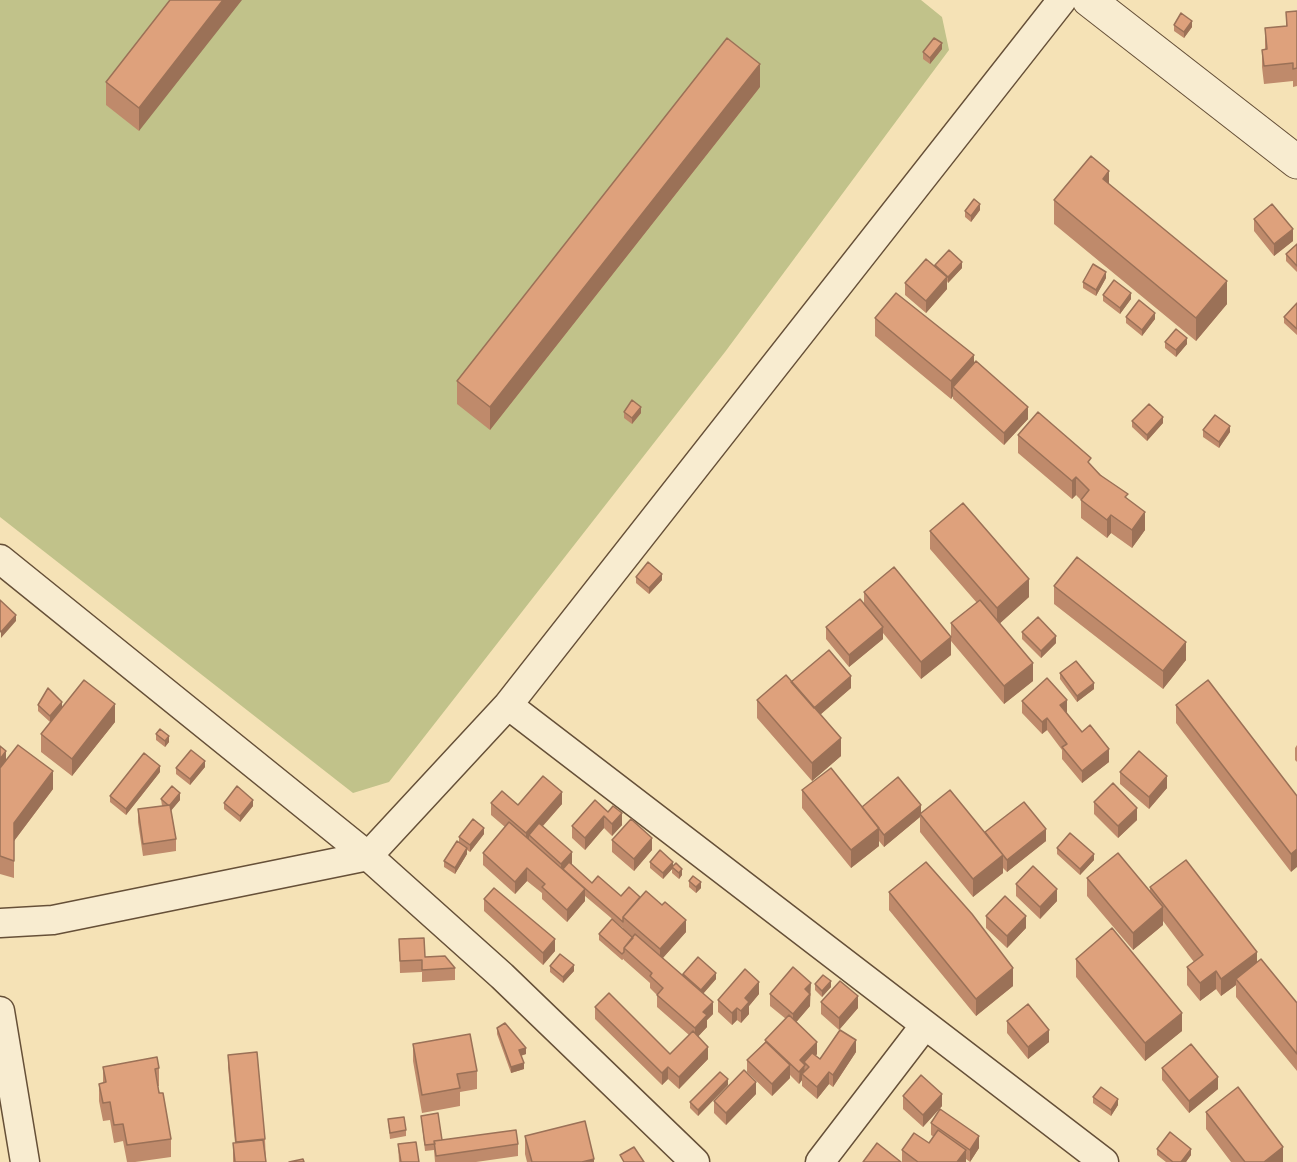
<!DOCTYPE html>
<style>
body{margin:0}
canvas{display:block;background:#f5e2b6}
</style>
<canvas width="1297" height="1162"></canvas>
<script>
const ctx = document.querySelector('canvas').getContext('2d');
ctx.lineJoin = 'round';
function fillPath(path, color) { ctx.fillStyle = color; ctx.fill(path, 'evenodd'); }
function strokePath(path, color, width, dash) { ctx.strokeStyle = color; ctx.lineWidth = width; ctx.lineCap = dash ? 'butt' : 'round'; ctx.setLineDash(dash || []); ctx.stroke(path); }
fillPath(new Path2D(`
 M0,0H921L942,17L949,50L725,352L389,782L353,793L0,517Z`), '#c1c28a');
const minor = new Path2D(`
 M0,559L368,856L502,976L695,1162
 M508,705L1104,1162
 M0,923L53,920L368,856L508,705L1062,0
 M0,1011L25,1162
 M820,1162L925,1025`);
const tertiary = new Path2D(`
 M1089,0L1297,162`);
strokePath(minor, '#665038', 31);
strokePath(tertiary, '#665038', 35);
strokePath(minor, '#f8ecd0', 28);
strokePath(tertiary, '#f8ecd0', 33);
fillPath(new Path2D(`
 M170,0L139,131L106,105V82Z
 M1297,11V86L1293,87V81L1264,84L1262,67V50L1265,49V28L1286,26V12Z
 M1174,25L1192,27L1184,38L1174,31Z
 M942,49L930,64L923,59V52Z
 M760,87L490,430L457,404V381Z
 M1109,184L1227,304L1196,341L1054,224V200Z
 M980,210L971,222L965,217V211Z
 M1254,219L1293,241L1274,256L1254,231Z
 M1297,244V272L1286,261V254Z
 M935,265L962,268L948,283L947,281V289L926,313L905,295V283L935,267Z
 M1106,278L1096,296L1083,288V282Z
 M1103,295L1131,299L1120,314L1103,301Z
 M1297,303V335L1284,323V317Z
 M1126,317L1155,319L1142,336L1126,323Z
 M875,318L974,364L1028,419L1004,445L953,399V396L951,399L875,336Z
 M1165,342L1187,344L1176,357L1165,348Z
 M624,412L641,413L632,424L624,418Z
 M1132,421L1163,423L1147,441L1132,427Z
 M1203,430L1230,432L1219,448L1203,437Z
 M1018,435L1091,466L1128,499L1145,530L1132,548L1111,533L1107,538L1081,518V500L1076,495L1072,499L1018,453Z
 M930,531L1029,597L1000,623L1033,681L1004,704L951,641V623L977,603L930,549Z
 M636,577L662,580L649,594L636,583Z
 M1054,586L1186,660L1163,689L1054,604Z
 M864,592L951,655L921,679L883,633V639L849,667L826,639V627L864,603Z
 M1022,632L1056,643L1041,658L1022,639Z
 M1060,673L1094,689L1077,702L1060,679Z
 M791,682L851,688L820,715L841,756L812,781L757,718V700Z
 M1022,701L1067,712L1066,713L1082,732L1109,762L1082,783L1062,759V750L1047,730L1042,734L1022,713Z
 M38,705L62,708L115,722L72,776L41,752V734L61,710L50,722L38,711Z
 M1176,705L1297,796L1291,872L1176,723Z
 M156,734L169,742L165,747L156,740Z
 M1297,745V762L1295,760V748Z
 M0,746L6,761L53,789L14,841V878L0,874Z
 M205,767L190,785L176,774V768Z
 M160,772L126,815L110,802V796Z
 M1120,772L1167,788L1149,809L1120,784Z
 M802,790L862,807L921,814L985,833L1046,841L1007,872L1003,868V873L973,897L920,832V817L884,847L879,841V846L851,868L802,808Z
 M161,799L180,800L171,810L176,839V851L143,856L138,822V809L162,806Z
 M595,800L622,825L612,836L604,828L585,850L572,838V826Z
 M1094,802L1137,820L1118,838L1094,814Z
 M224,803L253,806L240,822L224,809Z
 M491,803L518,805L562,804L543,826L571,864L592,883L621,896L640,897L686,932L663,958L683,976V974L716,979L703,994L713,1014L707,1020V1027L698,1036L708,1059L679,1089L668,1079L662,1085L595,1019V1007L670,1054L689,1035L657,1007V995L650,988V983L624,960V959L622,960L599,940V934L623,929V928L585,896V901L567,922L542,899V893L527,881L515,894L483,865V853L505,827L491,815Z
 M484,834L470,852L467,850V854L455,874L444,867V861L459,843V837Z
 M612,840L652,850L634,871L612,852Z
 M1057,848L1094,860L1080,875L1057,854Z
 M650,862L673,866L682,875L679,879L672,873V869L663,879L650,868Z
 M1087,878L1150,892V887L1257,962L1297,1003V1071L1236,997V985L1221,996L1216,989L1200,1001L1187,985V967L1194,962L1163,921V925L1133,950L1087,896Z
 M689,881L701,888L696,893L689,887Z
 M1016,884L1057,901L1040,919L1016,896Z
 M889,892L1013,986L976,1016L889,910Z
 M484,899L555,951L543,965L484,911Z
 M986,916L1026,928L1007,948L986,928Z
 M399,939L425,957L455,968V980L422,982V972L400,973Z
 M1076,959L1182,1031L1145,1061L1076,977Z
 M550,966L574,971L563,983L550,972Z
 M815,984L831,987L822,997L815,990Z
 M759,994L749,1006V1014L741,1023L737,1020L732,1025L718,1012V1000Z
 M770,994L811,995L810,996V1006L796,1022L817,1054L816,1056L820,1059L856,1052L833,1087L829,1084L817,1099L802,1086V1080L799,1084L790,1075V1078L772,1096L747,1072V1060L765,1042V1040L786,1019L770,1006Z
 M821,1002L858,1008L839,1030L821,1014Z
 M1007,1021L1049,1042L1028,1059L1007,1033Z
 M497,1028L526,1054L521,1056L524,1069L511,1073L497,1034Z
 M413,1044L477,1071V1089L460,1092V1106L422,1113L413,1061Z
 M228,1055L265,1139L266,1162H233V1143H235L228,1067Z
 M103,1067L159,1068V1086H158L171,1139V1157L135,1162H127L123,1141L114,1143L110,1120L103,1121L99,1101V1084L103,1083Z
 M1162,1068L1218,1089L1189,1113L1162,1080Z
 M728,1085L698,1116L690,1108V1102Z
 M756,1094L726,1125L714,1113V1101Z
 M903,1096L942,1106L923,1127L903,1109Z
 M1093,1097L1118,1105L1111,1116L1093,1103Z
 M1206,1112L1283,1162H1231L1206,1129Z
 M421,1116L442,1140L518,1144V1156L476,1162H435L434,1150L425,1151Z
 M388,1119L406,1130V1136L390,1139Z
 M931,1123L979,1148L970,1162L966,1159V1162H902V1150L929,1143L934,1137L931,1135Z
 M525,1136L594,1162H527L525,1154Z
 M398,1144L419,1162H399Z
 M1157,1149L1191,1155L1186,1162H1166L1157,1155Z`), '#bf8a6b');
fillPath(new Path2D(`
 M223,0H242L139,131V108Z
 M1192,21V27L1184,38V32Z
 M942,43V49L930,64V58Z
 M760,64V87L490,430V407Z
 M1109,171V195L1103,179Z
 M980,204V210L971,222V216Z
 M1293,229V241L1274,256V244Z
 M962,262V268L948,283V277Z
 M1106,272V278L1096,296V290Z
 M947,277V289L926,313V301Z
 M1227,281V304L1196,341V318Z
 M1131,293V299L1120,314V308Z
 M1155,313V319L1142,336V330Z
 M1187,338V344L1176,357V350Z
 M974,355V373L953,387V396L951,399V381Z
 M641,407V413L632,424V418Z
 M1028,407V419L1004,445V433Z
 M1163,417V423L1147,441V435Z
 M1230,426V432L1219,448V442Z
 M1076,477V495L1072,499V481Z
 M1145,512V530L1132,548V530Z
 M1111,515V533L1107,538V520Z
 M662,574V580L649,594V588Z
 M1029,579V597L997,626V608Z
 M16,615V621L1,638V632Z
 M883,627V639L849,667V655Z
 M1056,636V643L1041,658V651Z
 M951,637V655L921,679V662Z
 M1186,642V660L1163,689V671Z
 M1033,663V681L1004,704V686Z
 M851,676V688L814,720V708Z
 M1094,683V689L1077,702V696Z
 M1067,700V712L1060,717V705Z
 M62,702V708L50,722V716Z
 M115,704V722L72,776V759Z
 M1047,718V730L1042,734V722Z
 M169,736V742L165,747V741Z
 M841,738V756L812,781V763Z
 M1109,749V762L1082,783V771Z
 M6,751V763L0,771V759Z
 M205,761V767L190,785V779Z
 M160,766V772L126,815V809Z
 M53,771V789L14,841V878V823Z
 M1167,776V788L1149,809V797Z
 M562,792V804L532,838L529,835V842L526,845V833Z
 M180,793V800L170,812V806Z
 M253,800V806L240,822V816Z
 M921,805V816L920,814V817L884,847V835Z
 M1137,808V820L1118,838V826Z
 M622,813V825L612,836V824Z
 M604,816V828L585,850V838Z
 M484,828V834L470,852V845Z
 M879,828V846L851,868V850Z
 M1046,829V841L1007,872V860Z
 M652,838V850L634,871V859Z
 M467,848V854L455,874V868Z
 M1297,849V867L1291,872V854Z
 M572,852V864L561,876V864Z
 M1094,854V860L1080,875V869Z
 M1003,855V873L973,897V879Z
 M673,862V868L663,879V873Z
 M527,868V881L515,894V882Z
 M682,869V875L679,879V873Z
 M701,882V888L696,893V887Z
 M585,889V901L567,922V910Z
 M1057,889V901L1040,919V907Z
 M1163,907V925L1133,950V933Z
 M1026,916V928L1007,948V936Z
 M686,920V932L660,961V949Z
 M555,939V951L543,965V953Z
 M1257,952V969L1236,979V985L1221,996V979Z
 M574,965V971L563,983V977Z
 M1013,968V986L976,1016V999Z
 M1216,971V989L1200,1001V983Z
 M716,973V979L701,996V990Z
 M831,981V987L822,997V991Z
 M759,982V994L749,1006V1014L741,1023V1011L745,998Z
 M811,983L810,1006L793,1026V1014L805,989Z
 M858,996V1008L839,1030V1018Z
 M713,1002V1014L707,1020V1027L695,1040V1028L703,1012Z
 M737,1008V1020L732,1025V1013Z
 M1182,1013V1031L1145,1061V1043Z
 M1049,1030V1042L1028,1059V1047Z
 M856,1040V1052L833,1087V1075Z
 M817,1042V1054L807,1065L804,1062L805,1076L802,1074V1080L799,1084L800,1060Z
 M708,1047V1059L679,1089V1077Z
 M526,1048V1054L519,1056V1050Z
 M524,1063V1069L511,1073V1067Z
 M790,1065V1078L772,1096V1084Z
 M668,1067V1079L662,1085V1073Z
 M829,1072V1084L817,1099V1087Z
 M1218,1077V1089L1189,1113V1101Z
 M728,1079V1085L698,1116V1110Z
 M756,1082V1094L726,1125V1113Z
 M942,1094V1106L923,1127V1115Z
 M1118,1099V1105L1111,1116V1110Z
 M979,1136V1148L970,1162V1150Z
 M1283,1147V1162H1264Z
 M1191,1149V1155L1186,1162H1181Z
 M966,1150V1162H957Z
 M594,1159V1162H582Z`), '#9b7157');
const building = new Path2D(`
 M170,0H223L139,108L106,82Z
 M1297,11V68L1293,69V63L1264,66L1262,50L1267,49L1265,28L1287,26L1286,12Z
 M1181,13L1192,21L1184,32L1174,25Z
 M727,38L760,64L490,407L457,381Z
 M934,38L942,43L930,58L923,52Z
 M1091,156L1109,171L1103,179L1227,281L1196,318L1054,200Z
 M974,199L980,204L971,216L965,211Z
 M1272,204L1293,229L1274,244L1254,219Z
 M1297,244V266L1286,254Z
 M949,250L962,262L948,277L935,265Z
 M926,259L947,277L926,301L905,283Z
 M1093,264L1106,272L1096,290L1083,282Z
 M1114,280L1131,293L1120,308L1103,295Z
 M896,293L974,355L951,381L875,318Z
 M1139,300L1155,313L1142,330L1126,317Z
 M1297,303V329L1284,317Z
 M1176,329L1187,338L1176,350L1165,342Z
 M976,361L1028,407L1004,433L953,387Z
 M632,400L641,407L632,418L624,412Z
 M1149,404L1163,417L1147,435L1132,421Z
 M1038,412L1091,458L1088,462L1100,475L1128,494L1125,497L1145,512L1132,530L1111,515L1107,520L1081,500L1089,490L1076,477L1072,481L1018,435Z
 M1215,415L1230,426L1219,442L1203,430Z
 M963,503L1029,579L997,608L930,531Z
 M1077,557L1186,642L1163,671L1054,586Z
 M648,562L662,574L649,588L636,577Z
 M894,567L951,637L921,662L864,592Z
 M860,599L883,627L849,655L826,627Z
 M0,600L16,615L1,632L0,630Z
 M980,600L1033,663L1004,686L951,623Z
 M1038,617L1056,636L1041,651L1022,632Z
 M829,650L851,676L814,708L791,682Z
 M1076,661L1094,683L1077,696L1060,673Z
 M786,675L841,738L812,763L757,700Z
 M1047,678L1067,700L1060,705L1082,732L1090,725L1109,749L1082,771L1062,747L1067,744L1047,718L1042,722L1022,701Z
 M84,680L115,704L72,759L41,734Z
 M1208,680L1297,796V849L1291,854L1176,705Z
 M48,688L62,702L50,716L38,705Z
 M160,729L169,736L165,741L156,734Z
 M18,745L53,771L14,823V861L0,856V768Z
 M0,746L6,751L0,759Z
 M191,750L205,761L190,779L176,768Z
 M1139,751L1167,776L1149,797L1120,772Z
 M144,753L160,766L126,809L110,796Z
 M831,768L879,828L851,850L802,790Z
 M543,776L562,792L526,833L491,803L502,791L518,805Z
 M898,777L921,805L884,835L862,807Z
 M1113,783L1137,808L1118,826L1094,802Z
 M172,786L180,793L170,805H168L161,799Z
 M237,786L253,800L240,816L224,803Z
 M950,790L1003,855L973,879L920,814Z
 M595,800L608,812L613,806L622,813L612,824L604,816L585,838L572,826Z
 M1024,802L1046,829L1007,860L985,832Z
 M170,805L176,839L143,844L138,809Z
 M473,819L484,828L470,845L459,837Z
 M631,819L652,838L634,859L612,840Z
 M509,822L585,889L567,910L542,887L545,884L527,868L515,882L483,853Z
 M539,823L572,852L561,864L529,835Z
 M1070,833L1094,854L1080,869L1057,848Z
 M457,841L467,848L455,868L444,861Z
 M660,850L673,862L663,873L650,862Z
 M1118,853L1163,907L1133,933L1087,878Z
 M1186,860L1257,952L1221,979L1216,971L1200,983L1187,967L1203,955L1150,887Z
 M569,862L592,883L598,876L621,896L629,887L640,897L623,917V922L563,869Z
 M926,862L972,914L1013,968L976,999L889,892Z
 M676,863L682,869L679,873L672,867Z
 M1033,866L1057,889L1040,907L1016,884Z
 M693,876L701,882L696,887L689,881Z
 M494,888L555,939L543,953L484,899Z
 M646,891L662,905L665,902L686,920L660,949L623,917Z
 M1005,896L1026,916L1007,936L986,916Z
 M612,919L633,938L624,948V952L622,954L599,934Z
 M1112,928L1182,1013L1145,1043L1076,959Z
 M635,934L713,1002L703,1012L707,1015L695,1028L657,995L663,988L650,976L652,973L624,948Z
 M424,938L425,957L445,956L455,968L422,970V960L400,961L399,939Z
 M560,954L574,965L563,977L550,966Z
 M698,957L716,973L701,990L683,974Z
 M1261,959L1297,1003V1054L1236,979Z
 M793,967L811,983L805,989L810,994L793,1014L770,994Z
 M745,969L759,982L745,998L749,1002L741,1011L737,1008L732,1013L718,1000Z
 M823,975L831,981L822,991L815,984Z
 M840,981L858,996L839,1018L821,1002Z
 M609,993L670,1054L693,1031L708,1047L679,1077L668,1067L662,1073L595,1007Z
 M1028,1004L1049,1030L1028,1047L1007,1021Z
 M789,1015L817,1042L800,1060L805,1065L799,1072L765,1040Z
 M505,1023L526,1048L519,1050L524,1063L511,1067L497,1028Z
 M840,1030L856,1040L833,1075L829,1072L817,1087L802,1074L809,1067L804,1062L812,1053L820,1059Z
 M470,1034L477,1071L457,1074L460,1088L422,1095L413,1044Z
 M766,1042L790,1065L772,1084L747,1060Z
 M1191,1044L1218,1077L1189,1101L1162,1068Z
 M257,1052L265,1139L236,1142L228,1055Z
 M157,1057L159,1068L155,1069L159,1093H163L171,1139L127,1145L123,1124L114,1125L110,1102L103,1103L99,1084L106,1082L103,1067Z
 M744,1070L756,1082L726,1113L714,1101Z
 M720,1072L728,1079L698,1110L690,1102Z
 M921,1075L942,1094L923,1115L903,1096Z
 M1101,1087L1118,1099L1111,1110L1093,1097Z
 M1238,1087L1283,1147L1264,1162H1245L1206,1112Z
 M940,1109L979,1136L970,1150L931,1123Z
 M438,1113L442,1140L434,1141L435,1144L425,1145L421,1116Z
 M404,1117L406,1130L390,1133L388,1119Z
 M585,1121L594,1159L582,1162H532L525,1136Z
 M516,1130L518,1144L436,1156L434,1141Z
 M938,1130L966,1150L957,1162H918L902,1150L914,1133L929,1143Z
 M1170,1132L1191,1149L1181,1162H1173L1157,1149Z
 M263,1140L266,1162H235L233,1143Z
 M416,1142L419,1162H401L398,1144Z
 M877,1143L901,1162H863Z
 M634,1147L644,1162H624L620,1155Z
 M303,1159L304,1162H289Z`);
fillPath(building, '#dea17c');
strokePath(building, '#9b7157', 1.5);
</script>
